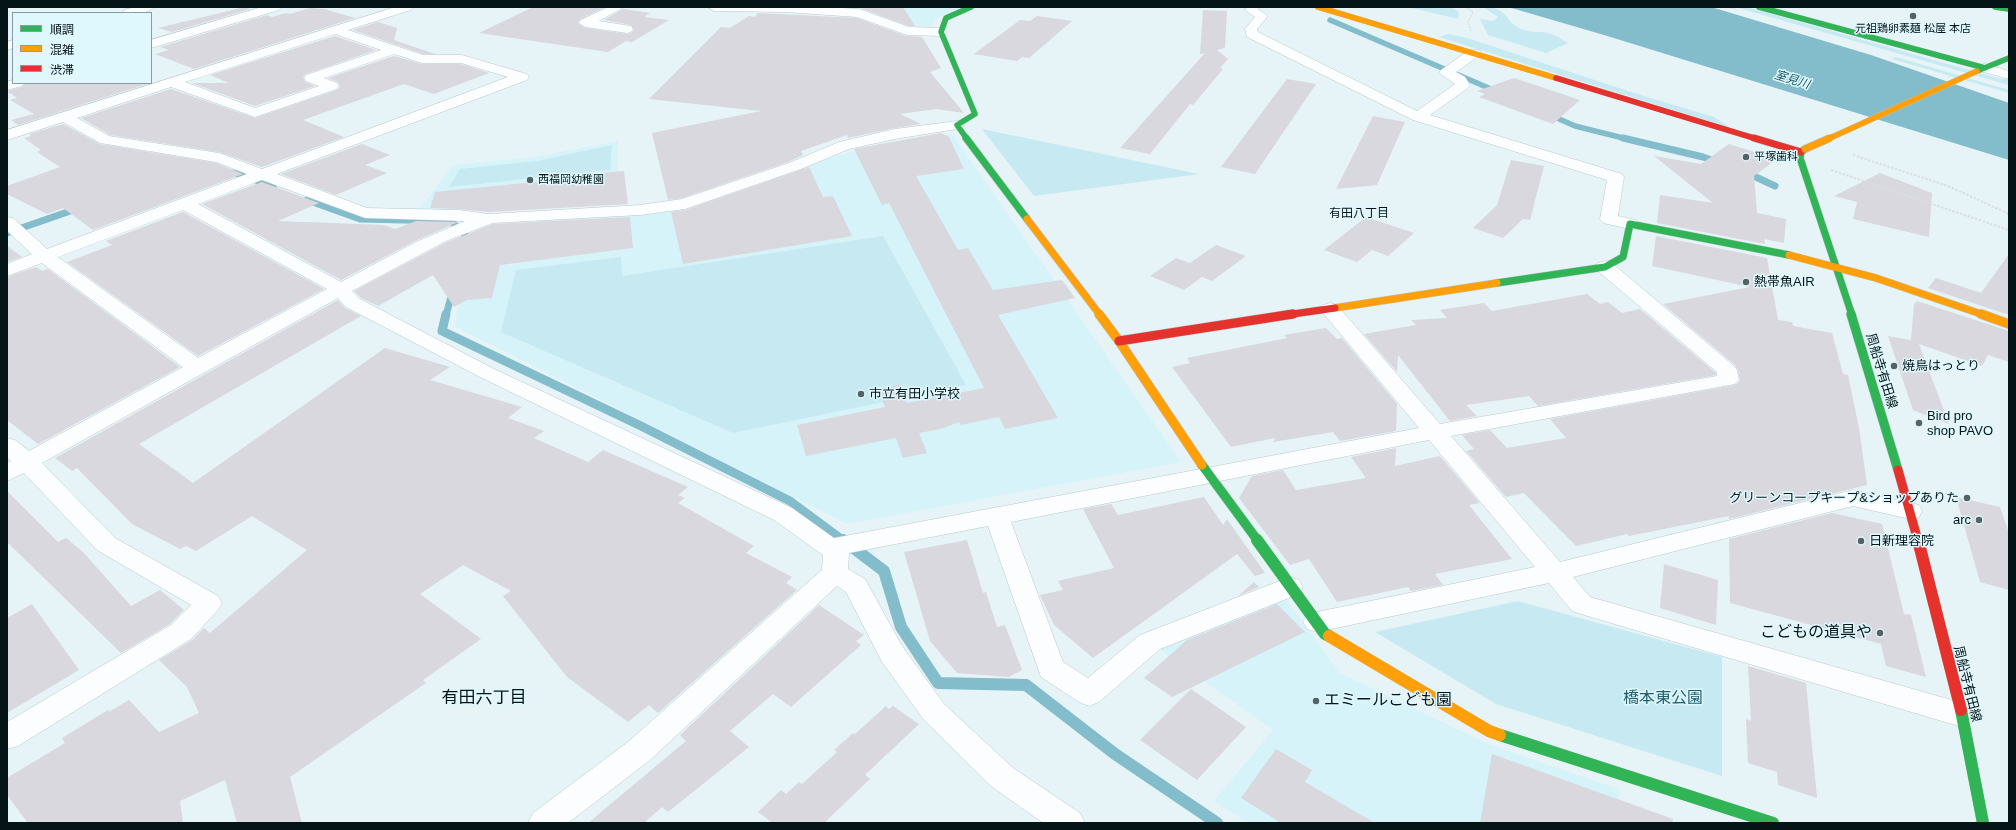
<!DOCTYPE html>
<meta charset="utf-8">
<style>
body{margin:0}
#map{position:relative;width:2016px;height:830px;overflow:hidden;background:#e6f4f7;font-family:Helvetica,"Noto Sans JP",sans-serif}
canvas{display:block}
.frame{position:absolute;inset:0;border:8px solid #051417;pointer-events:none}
.legend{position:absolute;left:12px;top:12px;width:140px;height:72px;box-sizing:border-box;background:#dff8fe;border:1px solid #889da2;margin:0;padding:5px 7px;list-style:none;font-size:12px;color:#051417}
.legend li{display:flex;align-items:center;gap:8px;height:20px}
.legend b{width:20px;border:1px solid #889da2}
</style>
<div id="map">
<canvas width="2016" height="830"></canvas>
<div class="frame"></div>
<ul class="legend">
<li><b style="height:5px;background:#30b455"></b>順調</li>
<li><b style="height:5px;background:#ff9f0a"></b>混雑</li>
<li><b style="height:5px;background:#e5322d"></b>渋滞</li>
</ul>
</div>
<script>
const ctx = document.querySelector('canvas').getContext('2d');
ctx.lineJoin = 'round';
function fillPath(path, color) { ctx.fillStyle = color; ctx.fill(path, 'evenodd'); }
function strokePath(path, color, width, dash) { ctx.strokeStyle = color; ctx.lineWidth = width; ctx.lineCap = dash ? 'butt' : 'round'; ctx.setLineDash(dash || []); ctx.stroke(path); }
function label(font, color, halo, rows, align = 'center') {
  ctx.font = font + ' Helvetica,"Noto Sans JP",sans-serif'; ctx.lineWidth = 3; ctx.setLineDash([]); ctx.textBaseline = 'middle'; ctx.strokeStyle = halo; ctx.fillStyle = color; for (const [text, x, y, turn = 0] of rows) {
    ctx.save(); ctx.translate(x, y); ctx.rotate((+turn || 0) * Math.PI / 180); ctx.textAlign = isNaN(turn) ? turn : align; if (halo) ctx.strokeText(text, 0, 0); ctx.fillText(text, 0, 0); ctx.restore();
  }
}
fillPath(new Path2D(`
 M859,7H961L937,18L930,27L909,26Z
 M952,134L1181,462L847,524L454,326L477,229L555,219L690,210L798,171L829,158L873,146Z
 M618,141L617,195L438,211H418L453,165L534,157Z
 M1281,593L1340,673L1488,744L1619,789L1618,823H1248L1214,801L1273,730L1159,649Z`), '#d7f3fa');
fillPath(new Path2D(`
 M1408,7H1450L1459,12L1458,19Z
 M1483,7C1509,7 1503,21 1521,29C1528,32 1535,32 1542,32C1552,33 1560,38 1568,43L1546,53L1488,35L1480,19L1493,21L1498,17Z
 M1735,7H1747L2001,79H2009V85Z
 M1448,34L1467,38L1631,92L1714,117L1731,128L1439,37Z
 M1896,57L2009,90V93L1892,59Z
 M982,129L1199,174L1034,196Z
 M612,145L610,170L449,187L460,169L537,161Z
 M883,236L966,385L733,433L501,332L516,270L621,257L622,276Z
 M1518,601L1722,657V776L1496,704L1375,632Z`), '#c7e9f2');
fillPath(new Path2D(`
 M1508,7H1711L1871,55L2009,103V160L1604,35Z`), '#83bdcb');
strokePath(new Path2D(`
 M1330,20L1498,92
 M1548,114L1575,126L1627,139`), '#83bdcb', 5.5);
strokePath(new Path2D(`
 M1623,138L1703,157L1720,163
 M1743,171L1775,186
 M230,173L241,174L273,187
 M307,200L360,219L451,221L465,235L463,247
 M7,233L79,208
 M446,315L453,290`), '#83bdcb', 7);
strokePath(new Path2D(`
 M446,314L442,331L639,425L790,501L844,541`), '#83bdcb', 9);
strokePath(new Path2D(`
 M843,540L884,571L901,627L938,683L1026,685L1115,754L1217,823`), '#83bdcb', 12);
fillPath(new Path2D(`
 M245,7L250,9L172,32L158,28Z
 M533,7H605L580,19L578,23L585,28L627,34L631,33L634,30L631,25L604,20L623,9L650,13L644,17L669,20L632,42L626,41L608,52L479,33Z
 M851,7H903L915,26H909L860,8Z
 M310,8L324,9L355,18L194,69L155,54L169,50L160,47L267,15L272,17L286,13L290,14Z
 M1203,10L1227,11L1225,48L1217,50L1228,59L1220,68L1223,69L1193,105L1190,104L1150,154L1120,148L1205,53L1200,54Z
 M758,13L857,18L906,36L922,37L941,68L930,72L964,113L936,109L900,114L921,124L895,128L848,138L847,135L801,151L803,155L788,162L682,198L668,200L652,133L761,111L649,99L721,27L730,28L749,16L755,17Z
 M1037,16L1072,21L1029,58L1022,57L1017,61L974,54L1020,20L1030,21Z
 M378,22L397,28L394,40L435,54H423L353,30Z
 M335,36L376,50L306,74L303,77L305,82L315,86L255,106L192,83H229L210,75Z
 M394,56L422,64H461L489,73L434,94L404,84L303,120L344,137L262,167L219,152L110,135L81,118L171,89L255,118L337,90L340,87L338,82L328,78Z
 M1514,78L1580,100L1553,124L1479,97L1485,94L1477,91Z
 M1287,79L1316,84L1255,174L1221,167Z
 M25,83H150L18,125L11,120L34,114L10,100L17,98L7,91L22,87Z
 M1373,116L1405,122L1377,185L1336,189Z
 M63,124L100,144L216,163L243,174L93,230L63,208L47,214L7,194V186L60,167L37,152L41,150L24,138L31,136L29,134Z
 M941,133L949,137L964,169L916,176L958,250L968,248L993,290L1062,280L1075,298L998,315L1058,418L1005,429L999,417L961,425L959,422L941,429L919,433L927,453L903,458L896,438L806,456L797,425L885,407L879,392L900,384L907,403L984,388L889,203L882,205L854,149Z
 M362,144L390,155L365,165L387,173L336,195L281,174Z
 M1729,144L1777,159L1754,176L1757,213L1786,219L1784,243L1764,239L1765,244L1657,223L1660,195L1713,203L1654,156L1701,164Z
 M1511,160L1544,166L1530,220L1523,219L1503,238L1473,228L1497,205Z
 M809,167L823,197L833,196L852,236L683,264L671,212L685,210Z
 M624,171L628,204L489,212L459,209L430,208L435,192L565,179V176Z
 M1880,173L1932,193L1929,237L1853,219L1857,202L1834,196Z
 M262,182L319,203L278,221L384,225L395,229L416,221L458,222L415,241L341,280L202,204Z
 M183,212L324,289L198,356L67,262L112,245L106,241Z
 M630,217L633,248L500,265L492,298L467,300L454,307L433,275L378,306L361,298L354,291L447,242L493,224Z
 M1366,217L1414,233L1388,256L1372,250L1357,262L1324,250Z
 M1656,236L1767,258L1778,320L1792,322L1793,326L1832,333L1843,374L1848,375L1859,428L1867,485L1729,519V516L1629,536L1627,534L1576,546L1524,493L1506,497L1466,451L1474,449L1462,435L1490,430L1507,448L1566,438L1550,419L1735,385L1740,381L1738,370L1735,365L1663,304L1750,287L1652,266Z
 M1216,245L1246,256L1212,281L1202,277L1184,290L1150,276L1176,258L1190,263Z
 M7,246L22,257L7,262Z
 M2009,254V315L1928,288L1936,278L1981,293Z
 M36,267L42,271L48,269L180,367L38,444L7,420V277Z
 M1587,294L1600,304L1608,302L1622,313L1640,309L1716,373V375L1538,406L1529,396L1466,405L1477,416L1450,421L1398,355L1397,372L1364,334L1416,325L1411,320L1447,318L1440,310L1484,303L1492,311Z
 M338,300L345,308L361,316L139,444L193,483L385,348L450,367L430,380L522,407L508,418L544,431L534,438L588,462L603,450L688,487L678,495L685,498L678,503L754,546L746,553L792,577L786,583L797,590L658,713L649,705L628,722L567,677L503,596L511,591L463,565L420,594L481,639L423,680L426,683L290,777L302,823H237L225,780L180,801L183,823H28L7,795V778L65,743L62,738L108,710L109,712L129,700L159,732L199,713L187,687L159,660L192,640L204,628L210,633L307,550L252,516L196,551L186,546L180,549L132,524L77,468L72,471L55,458Z
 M1917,301L2009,331V362L1988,355L1982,366L1919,344L1949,424L1913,410L1888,336L1911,340L1914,304Z
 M1326,328L1337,339L1342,338L1397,404L1396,431L1340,441L1333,432L1273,442L1275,438L1231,447L1172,367L1190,363L1187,358L1287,338L1284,335Z
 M1396,448L1395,466L1440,456L1480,503L1469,505L1512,559L1435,574L1443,585L1411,591L1408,587L1337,602L1309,559L1290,565L1239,498L1252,476L1283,470L1296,490L1366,478L1351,457Z
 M7,491L58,542L66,538L83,552L131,606L160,590L184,610L170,624L121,653L7,542Z
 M1204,497L1223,525L1227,519L1265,573L1255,576L1237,554L1093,658L1054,625L1040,595L1063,590L1058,581L1114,568L1083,509L1111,504L1118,515Z
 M1956,497L2000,507L2009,533V590L1980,582Z
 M1832,513L1882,524L1904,614L1911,615L1926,677L1886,666L1881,644L1730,603L1729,539Z
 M967,540L983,593L986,592L997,627L1005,625L1022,670L1009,677L957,673L930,641L904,552Z
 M1664,564L1718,580L1716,625L1660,608Z
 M1254,582L1259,587L1238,596Z
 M32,604L79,670L7,713V618Z
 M1277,604L1305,632L1172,697L1144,678L1187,640Z
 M819,605L864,635L856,641L861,645L791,707L773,694L730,731L749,747L668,812L662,807L644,823H588L686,741L680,735Z
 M1748,666L1806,683L1817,798L1778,785L1777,772L1748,763L1746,719L1751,721Z
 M1191,689L1246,727L1197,780L1140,740Z
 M886,706L889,709L893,706L919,724L865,775L870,779L824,823H773L758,812L781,790L786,794L799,782L802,784L837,752L834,750L853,733L855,734Z
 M1276,749L1312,770L1305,782L1375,823H1281L1241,798Z
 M1492,754L1673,819L1672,823H1480Z`), '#d8d8de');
const street = new Path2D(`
 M135,7H154C148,15 131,13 122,13L124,10Z
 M262,7H281L279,10L151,48V40Z
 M395,7H413L411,10L348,30L423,55H462L527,74L529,77L527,80L277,174L367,208L459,210L489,214L640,205L682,199L789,163L839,142L895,129L957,121L962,122L964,125L962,128L957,129L895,139L849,149L801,169L685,209L640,215L493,223L446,241L352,291L360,299L494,369L792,508L834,538L1419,428L1323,313L1320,309L1323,305L1330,303L1337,305L1440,424L1717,376V372L1598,271L1596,267L1598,263L1605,261L1612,263L1734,366L1737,370L1739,380L1735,384L1451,436L1560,562L1853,490L1919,505L1922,511L1919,517L1910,519L1853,506L1573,577L1590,597L1962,703L1972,707L1977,715L1972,723L1962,727L1581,614L1572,611L1549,583L1317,632L1307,629L1303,622L1307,615L1317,612L1535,567L1429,440L1011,522L1063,662L1088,678L1140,635L1290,577L1299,580L1303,587L1299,594L1160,649L1099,702L1089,706L1079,702L1041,677L988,526L849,553L848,569L865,579L902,646L944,704L1013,768L1080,813L1085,823H1043L991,786L924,720L882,662L846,592L837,586L650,760L568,823H528L533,813L628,742L822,570L823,555L774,520L480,377L346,307L338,298L42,463L115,538L218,596L222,603L218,610L191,639L18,746L7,749V722L171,625L191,605L97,550L24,473L7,481V463L11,461L7,457V438L15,440L29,451L183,367L42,263L7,276V264L32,254L7,231V217L13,218L47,249L247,174L216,162L100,143L63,122L7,140V130ZM335,34L381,50L306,75L304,78L306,81L319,86L255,108L185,82ZM394,54L422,63H461L508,77L262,169L219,153L109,136L77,118L171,87L255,117L337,89L339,86L337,83L324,78ZM262,180L365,218L465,221L416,242L341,282L198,204ZM183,210L327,289L198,358L58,257Z
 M608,7H624L599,21L631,26L633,29L631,32L627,33L585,27L579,23L581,20Z
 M708,7H825L859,9L909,27L941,28L947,32L941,36L907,35L857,17L785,12L714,11Z
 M1247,7H1259L1258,9L1268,16L1257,29L1258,32L1417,111L1455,84L1439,73L1441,70L1469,50H1479L1481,53L1479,56L1456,72L1465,77L1470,85L1468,88L1430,115L1622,174L1624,177L1618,216L1636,220L1639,224L1636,228L1630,229L1603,223L1600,219L1607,180L1413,120L1247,37L1245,29L1255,17L1245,10Z
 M13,40V48L7,50V42Z
 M1985,64L2009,71V79L1980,71L1978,68L1980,65Z
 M13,80V83H24L22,86L7,90V82Z`);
const fastFar3 = new Path2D(`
 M1759,7L1985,68
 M1995,7L2009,9
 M1977,71L2009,58
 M967,139L957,125L975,114L941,32L946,18L971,7`);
const fastFar2 = new Path2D(`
 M966,138L1027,219
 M1805,149L1801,152L1800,158L1852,315
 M1497,283L1605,267L1623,257L1630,224L1789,255`);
const fastFar1 = new Path2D(`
 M1851,314L1898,470
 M1202,465L1258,541`);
const fast = new Path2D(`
 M1257,540L1325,634L1329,636
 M1961,710L1983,823
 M1500,735L1773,823`);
const slowFar3 = new Path2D(`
 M1318,7L1556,78`);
const slowFar2 = new Path2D(`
 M1027,219L1100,315
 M1789,255L1876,278L1984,315
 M1335,308L1497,283`);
const slowFar1 = new Path2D(`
 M1099,314L1119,341L1202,465
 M1981,314L2009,324`);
const slow = new Path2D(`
 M1329,636L1489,731L1500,735`);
const jamFar3 = new Path2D(`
 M1556,78L1757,139`);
const jamFar2 = new Path2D(`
 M1754,138L1801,152
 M1286,315L1335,308`);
const jamFar1 = new Path2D(`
 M1119,341L1293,314
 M1898,470L1918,541`);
const jam = new Path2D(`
 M1918,540L1961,710`);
strokePath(street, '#bac7ca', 1);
strokePath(fastFar3, '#bac7ca', 6);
strokePath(fastFar2, '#bac7ca', 8);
strokePath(fastFar1, '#bac7ca', 10);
strokePath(fast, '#bac7ca', 12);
strokePath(slowFar3, '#bac7ca', 6);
strokePath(slowFar2, '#bac7ca', 8);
strokePath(slowFar1, '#bac7ca', 10);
strokePath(slow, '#bac7ca', 12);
strokePath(jamFar3, '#bac7ca', 6);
strokePath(jamFar2, '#bac7ca', 8);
strokePath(jamFar1, '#bac7ca', 10);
strokePath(jam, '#bac7ca', 12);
strokePath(new Path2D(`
 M1466,7L1473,12L1468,22L1471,31
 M1728,7L1737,10`), '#dadfe0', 1.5, [2, 1]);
strokePath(new Path2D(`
 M1853,155L1948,186L2009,214
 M1831,170L2009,230`), '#dadfe0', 2, [2.5, 1.5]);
fillPath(street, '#fbfdfe');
strokePath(fastFar3, '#30b455', 5.5);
strokePath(fastFar2, '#30b455', 7);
strokePath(fastFar1, '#30b455', 9);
strokePath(fast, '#30b455', 12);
strokePath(slowFar3, '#ff9f0a', 5.5);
strokePath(slowFar2, '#ff9f0a', 7);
strokePath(slowFar1, '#ff9f0a', 9);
strokePath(slow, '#ff9f0a', 12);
strokePath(jamFar3, '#e5322d', 5.5);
strokePath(jamFar2, '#e5322d', 7);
strokePath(jamFar1, '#e5322d', 9);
strokePath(jam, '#e5322d', 12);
const slowBridgeFar1 = new Path2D(`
 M1828,139L1977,71`);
const slowBridge = new Path2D(`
 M1805,149L1830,138`);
strokePath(slowBridgeFar1, '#bac7ca', 6, []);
strokePath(slowBridge, '#bac7ca', 8, []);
strokePath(slowBridgeFar1, '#ff9f0a', 5.5);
strokePath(slowBridge, '#ff9f0a', 7);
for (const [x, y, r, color] of [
 [1913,16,4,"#546265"],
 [1746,157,4,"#546265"],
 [530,180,4,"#546265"],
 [1746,282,4,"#546265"],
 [1894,366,4,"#546265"],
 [861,394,4,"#546265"],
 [1919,423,4,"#546265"],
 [1967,498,4,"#546265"],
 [1979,520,4,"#546265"],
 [1861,541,4,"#546265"],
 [1880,633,4,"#546265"],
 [1316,701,4,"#546265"]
]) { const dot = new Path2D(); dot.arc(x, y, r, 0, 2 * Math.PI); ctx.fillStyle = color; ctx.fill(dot); strokePath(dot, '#dff8fe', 1.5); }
label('11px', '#051417', '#dff8fe', [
 ["元祖鶏卵素麺 松屋 本店",1913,29,"center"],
 ["平塚歯科",1754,157],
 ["西福岡幼稚園",538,180]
], 'left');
label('italic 12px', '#105461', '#dff8fe', [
 ["室見川",1792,80,17]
]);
label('12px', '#051417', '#dff8fe', [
 ["有田八丁目",1359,214]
]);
label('13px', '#051417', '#dff8fe', [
 ["熱帯魚AIR",1754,282],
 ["焼鳥はっとり",1902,366],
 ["市立有田小学校",869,394],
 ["Bird pro",1927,416],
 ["shop PAVO",1927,431],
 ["グリーンコープキープ&ショップありた",1959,498,"right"],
 ["arc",1971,520,"right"],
 ["日新理容院",1869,541]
], 'left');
label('13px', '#051417', '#dff8fe', [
 ["周船寺有田線",1881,371,73],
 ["周船寺有田線",1967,684,76]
]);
label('16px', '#051417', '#dff8fe', [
 ["こどもの道具や",1872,633],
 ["エミールこども園",1324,701,"left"]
], 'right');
label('16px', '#21606e', '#dff8fe', [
 ["橋本東公園",1663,699]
]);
label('17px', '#051417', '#dff8fe', [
 ["有田六丁目",484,698]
]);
</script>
